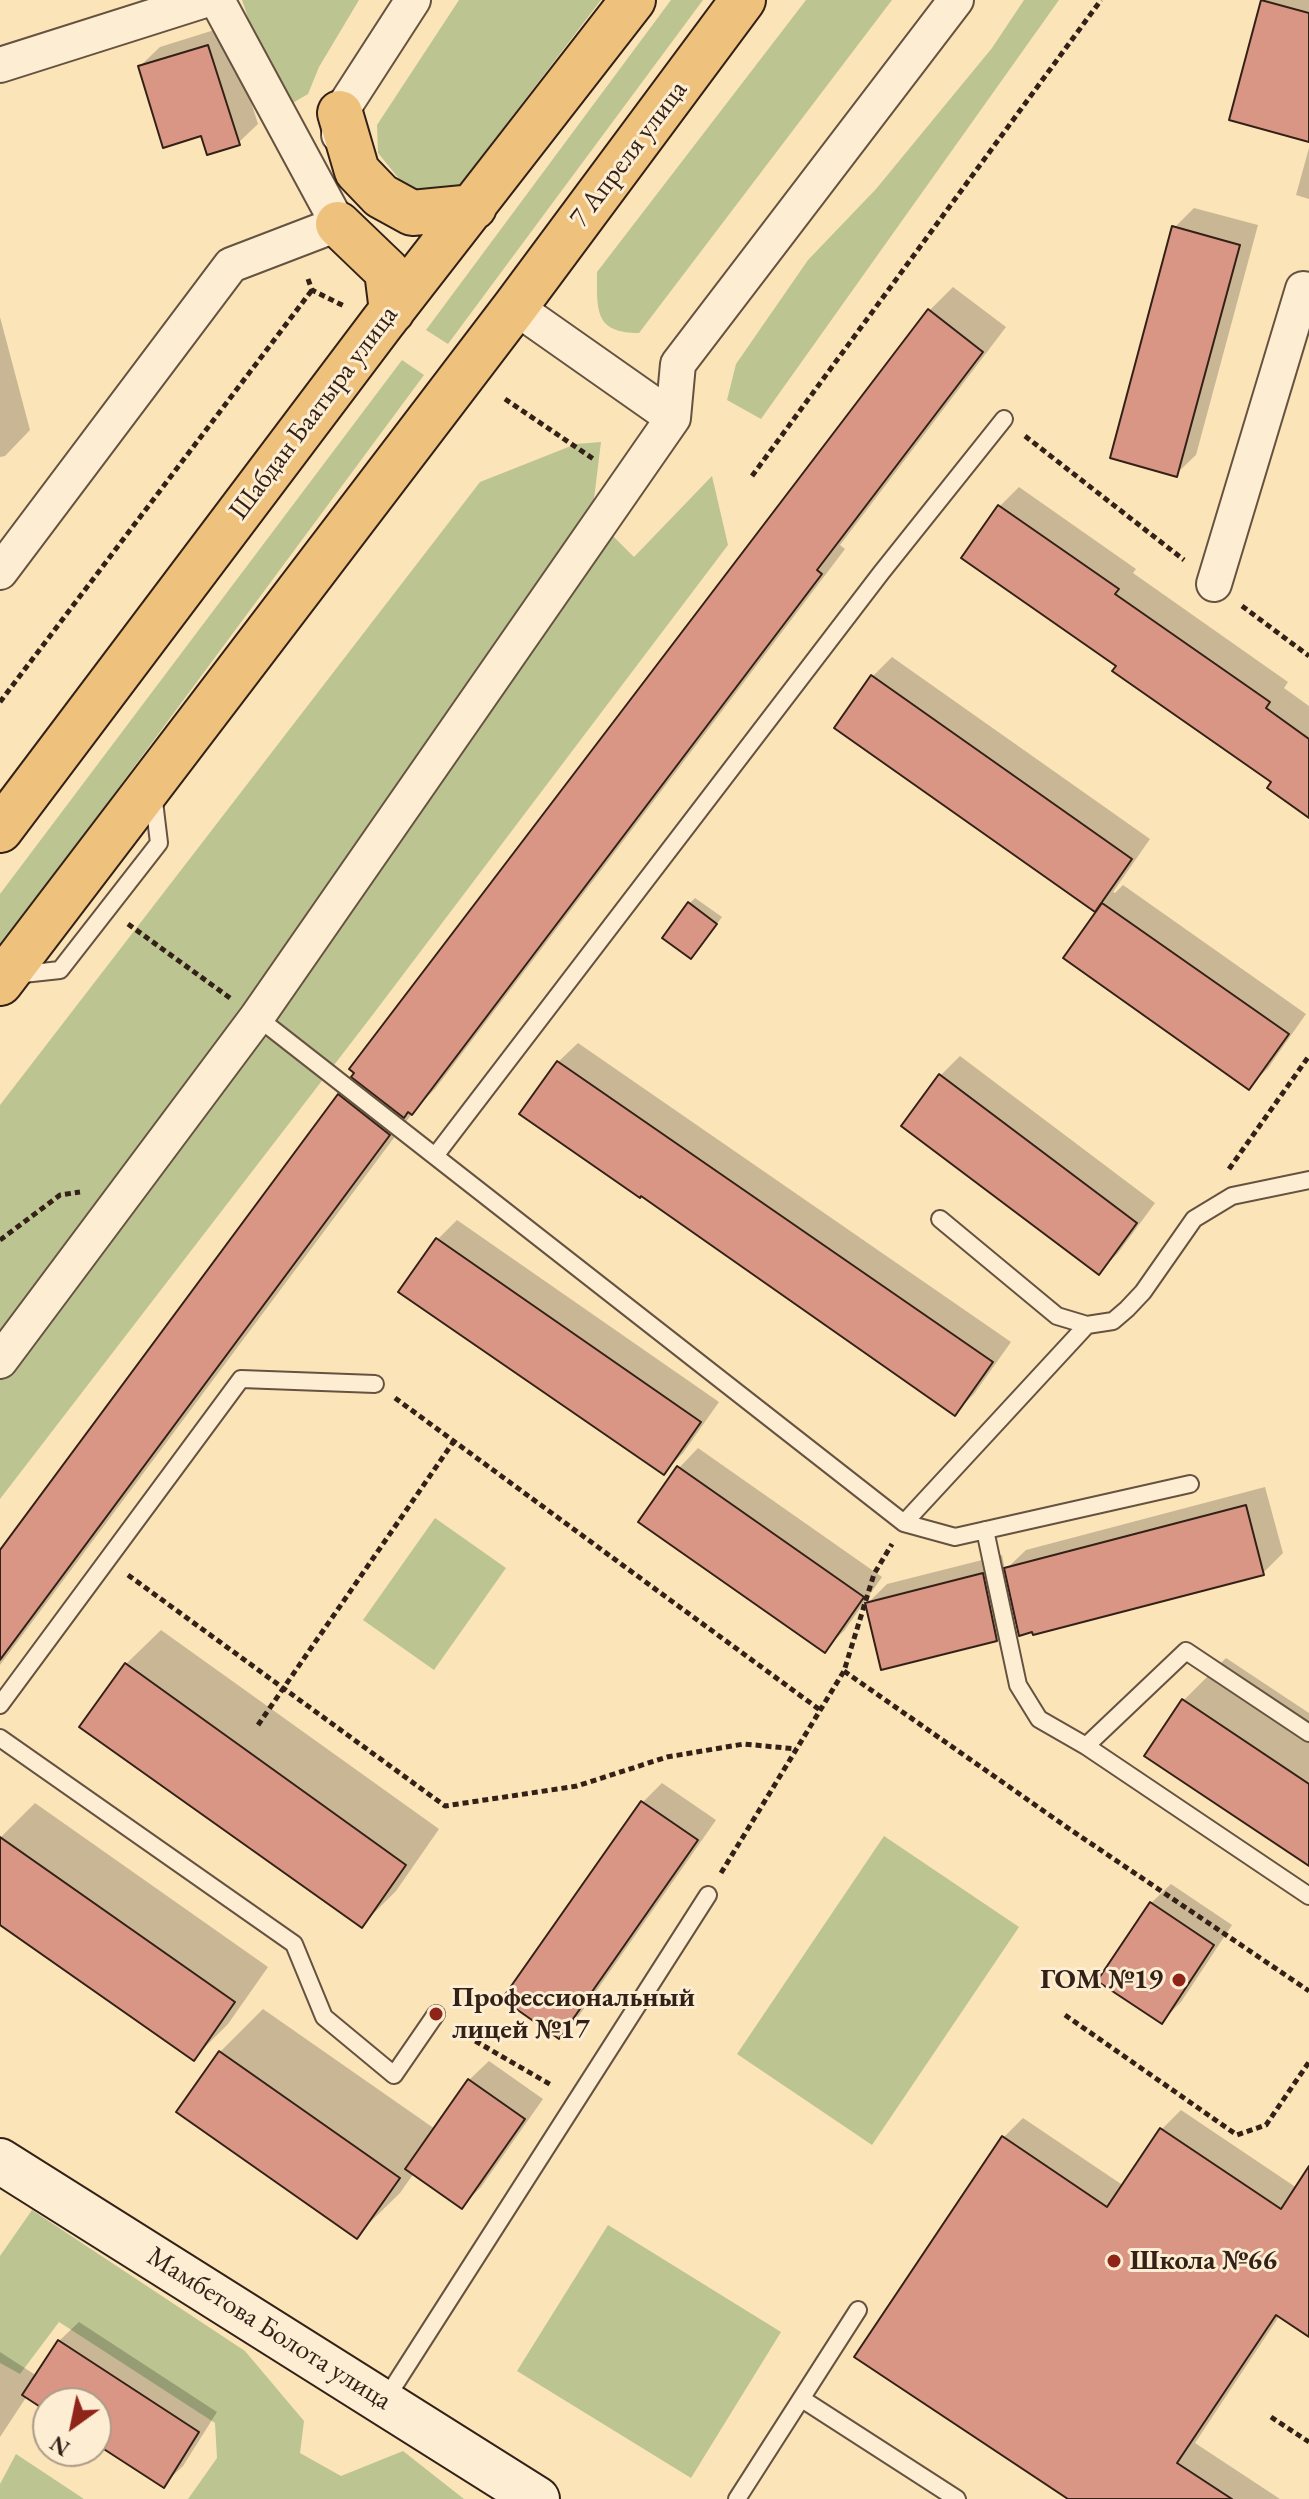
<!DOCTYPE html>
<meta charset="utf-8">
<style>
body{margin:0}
#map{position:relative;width:1309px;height:2499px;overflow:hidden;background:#fce4b9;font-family:"EB Garamond",serif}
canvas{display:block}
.north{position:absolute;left:32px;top:2387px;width:80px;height:80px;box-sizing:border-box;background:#fdedd2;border:2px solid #ac9b88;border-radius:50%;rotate:213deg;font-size:22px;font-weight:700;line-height:32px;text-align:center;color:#332118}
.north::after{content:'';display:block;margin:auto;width:28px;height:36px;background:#8f2418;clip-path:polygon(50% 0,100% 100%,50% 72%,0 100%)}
</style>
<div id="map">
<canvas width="1309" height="2499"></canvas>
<div class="north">N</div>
</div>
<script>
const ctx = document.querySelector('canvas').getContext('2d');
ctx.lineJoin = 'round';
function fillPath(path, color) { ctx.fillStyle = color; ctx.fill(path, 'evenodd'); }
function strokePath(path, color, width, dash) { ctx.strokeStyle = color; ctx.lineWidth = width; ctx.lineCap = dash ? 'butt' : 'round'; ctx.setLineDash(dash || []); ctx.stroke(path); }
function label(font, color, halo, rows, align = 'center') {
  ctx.font = font + ' "EB Garamond",serif'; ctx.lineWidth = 6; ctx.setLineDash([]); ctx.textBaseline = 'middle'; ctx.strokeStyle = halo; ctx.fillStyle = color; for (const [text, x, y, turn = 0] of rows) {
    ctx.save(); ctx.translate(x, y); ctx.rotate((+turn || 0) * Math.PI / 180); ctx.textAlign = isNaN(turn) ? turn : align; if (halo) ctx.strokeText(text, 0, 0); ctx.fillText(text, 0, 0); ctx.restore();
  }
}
fillPath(new Path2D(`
 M242,0H359L319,67L308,94L291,104L269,80Z
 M459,0H601L456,190L424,194L400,180L378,153L377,125Z
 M671,0H703L448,344L426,330Z
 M806,0H892L639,333C594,333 597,310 597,272Z
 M1024,0H1059L761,419L727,400L736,364L808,260L876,189L992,48Z
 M402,360L424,375L0,948V894Z
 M601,442L592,515L634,557L712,476L728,545L371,1017L0,1499V1105L480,482L576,444Z
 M435,1518L506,1568L434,1670L363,1620Z
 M884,1836L1019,1927L872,2145L737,2054Z
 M32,2210L245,2351L304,2421L300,2453L341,2476L403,2451L464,2499H188L217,2458L215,2423L59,2322L20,2374L0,2363V2256Z
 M608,2225L781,2332L691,2478L517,2371Z
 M16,2454L84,2499H0V2484Z`), '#bcc591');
fillPath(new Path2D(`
 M1264,0H1309V94L1263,1Z
 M227,26L258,124L238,143L203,134L140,66L160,47Z
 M1309,148V199L1296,195Z
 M1194,208L1258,225L1196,455L1176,474L1174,228Z
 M953,287L1006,327L840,545L845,549L435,1089L417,1107L0,1665V1553L929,311Z
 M0,317L30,430L5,456L0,457Z
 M1019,487L1136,569L1133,573L1288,682L1284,688L1309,706V815L1274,782L1119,666L964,557L1000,506Z
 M892,657L1150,839L1113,892L1115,893L1123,885L1306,1014L1268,1068L1249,1087L1066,958L1104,903L1103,902L1095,910L836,728L873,676Z
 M695,898L722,917L697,951L689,904Z
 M578,1043L1011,1342L974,1394L955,1413L642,1193L558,1062Z
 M960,1056L1155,1203L1118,1253L1099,1272L941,1075Z
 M457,1220L719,1402L683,1453L663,1473L437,1240Z
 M698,1448L882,1577L844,1631L824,1650L679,1468Z
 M1265,1487L1283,1553L1263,1573L1017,1618L996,1639L867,1604L887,1584L1002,1555L1005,1570L1026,1550Z
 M161,1630L439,1829L396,1891L362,1925L126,1664Z
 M1226,1658L1309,1713V1863L1183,1701Z
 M662,1783L716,1820L578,2017L559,2037L643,1802Z
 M35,1803L268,1967L228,2024L194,2058L0,1922V1838Z
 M1171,1884L1232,1925L1181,2002L1161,2022L1151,1903Z
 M263,2009L435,2129L469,2080L489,2061L543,2099L481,2187L462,2206L414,2173L400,2193L356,2236L220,2052Z
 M1181,2110L1297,2188L1309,2170V2334L1280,2315L1195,2443L1280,2499H1072L1003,2138L1023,2118L1124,2186L1162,2129Z
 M79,2322L217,2412L183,2466L163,2485L96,2441V2403H48V2410L27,2396L0,2437V2352L37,2376L59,2341Z`), '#0003');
const building = new Path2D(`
 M1261,0L1309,13V142L1229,120Z
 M208,45L240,145L207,155L201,136L163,148L138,66Z
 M1172,226L1240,245L1177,477L1110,458Z
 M928,309L983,352L817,570L822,574L412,1115L408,1112L404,1118L351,1077L354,1073L349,1069Z
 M998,505L1119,589L1115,594L1270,702L1266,708L1309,739V818L1267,788L1271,782L1112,671L1116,666L961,558Z
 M871,675L1132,859L1095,912L834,728Z
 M688,902L717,924L691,959L662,938Z
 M1102,903L1289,1034L1249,1090L1063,958Z
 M557,1061L993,1362L955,1416L641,1196L640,1198L519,1114Z
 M939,1074L1137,1223L1099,1275L901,1126Z
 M338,1094L390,1135L0,1660V1550Z
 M436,1238L701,1422L664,1475L398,1292Z
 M677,1466L864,1597L825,1653L638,1522Z
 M1246,1505L1264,1575L1033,1635L1032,1632L1019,1636L1004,1568Z
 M983,1573L997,1641L881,1670L865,1603Z
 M125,1663L406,1865L362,1928L79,1727Z
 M1182,1699L1309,1784V1866L1144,1756Z
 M641,1801L698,1840L559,2039L502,1999Z
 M0,1837L235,2002L194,2061L0,1925Z
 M1150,1902L1214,1945L1162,2024L1097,1981Z
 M219,2051L400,2178L357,2239L176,2112Z
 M468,2079L525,2119L462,2209L405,2169Z
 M1160,2128L1281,2209L1309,2166V2337L1276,2315L1177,2463L1232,2499H1068L854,2357L1002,2136L1107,2207Z
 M58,2340L199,2432L164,2488L96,2444V2403H48V2412L22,2395Z`);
fillPath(building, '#da9684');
strokePath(building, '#332118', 2);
const lane = new Path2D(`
 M14,975L60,970L159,843L153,793
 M257,1017L904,1523L955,1537L1190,1484
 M435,1156L881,573L1004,419
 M940,1219L1057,1316L1087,1325L1113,1321L1127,1309L1143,1292L1194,1219L1232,1196L1309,1180
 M904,1523L1087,1325
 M985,1530L1018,1685L1039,1719L1086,1746L1309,1896
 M0,1705L241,1379L375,1384
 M0,1738L294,1944L324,2017L394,2075L436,2014
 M1086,1746L1186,1651L1309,1733
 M802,2399L957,2499
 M385,2400L708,1895
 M737,2499L858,2310`);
const street = new Path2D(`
 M217,0L338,224
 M0,65L205,0
 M339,135L340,113L413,0
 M515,307L673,418
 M0,572L231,265L338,224
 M1214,584L1303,289L1309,290
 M0,1361L257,1017L673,418L678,364L956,0`);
const secondary = new Path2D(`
 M0,2161L537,2499`);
const primary = new Path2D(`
 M340,113L357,171L381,196L412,213L474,207
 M338,224L387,271L392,311
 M0,830L382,323L633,0
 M0,983L515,307L743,0`);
strokePath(lane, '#655240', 20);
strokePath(street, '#655240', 38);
strokePath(secondary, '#332118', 48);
strokePath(primary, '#332118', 48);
strokePath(new Path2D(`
 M308,279L312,290L346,307
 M505,399L595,460
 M1025,436L1184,560
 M752,476L1101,0
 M1242,606L1309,656
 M0,702L312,290
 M128,924L230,998
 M1229,1169L1309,1056
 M0,1240L60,1195L80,1192
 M395,1398L820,1710
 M128,1575L445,1806L577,1786L667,1757L744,1744L796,1749
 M844,1671L1068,1828L1309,1991
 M258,1725L454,1441
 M721,1873L844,1671L874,1574L892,1544
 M1065,2015L1237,2135L1266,2125L1309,2062
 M458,2031L553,2086
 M1271,2417L1309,2442`), '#332118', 5, [6, 4]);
strokePath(lane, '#fdedd2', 16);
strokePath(street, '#fdedd2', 34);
strokePath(secondary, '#fdedd2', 44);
strokePath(primary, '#eec27c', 44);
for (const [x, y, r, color] of [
 [1179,1980,8,"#8f2418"],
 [436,2014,8,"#8f2418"],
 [1114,2261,8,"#8f2418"]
]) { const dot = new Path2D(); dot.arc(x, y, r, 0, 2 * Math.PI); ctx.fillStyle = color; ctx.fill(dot); strokePath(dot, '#fdedd2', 3); }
label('28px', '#332118', '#fdedd2', [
 ["7 Апреля улица",629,154,-53],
 ["Шабдан Баатыра улица",314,413,-53],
 ["Мамбетова Болота улица",269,2329,32]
]);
label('bold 28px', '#332118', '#fdedd2', [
 ["ГОМ №19",1163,1980,"right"],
 ["Профессиональный",452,1998],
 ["лицей №17",452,2030],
 ["Школа №66",1130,2261]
], 'left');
</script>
